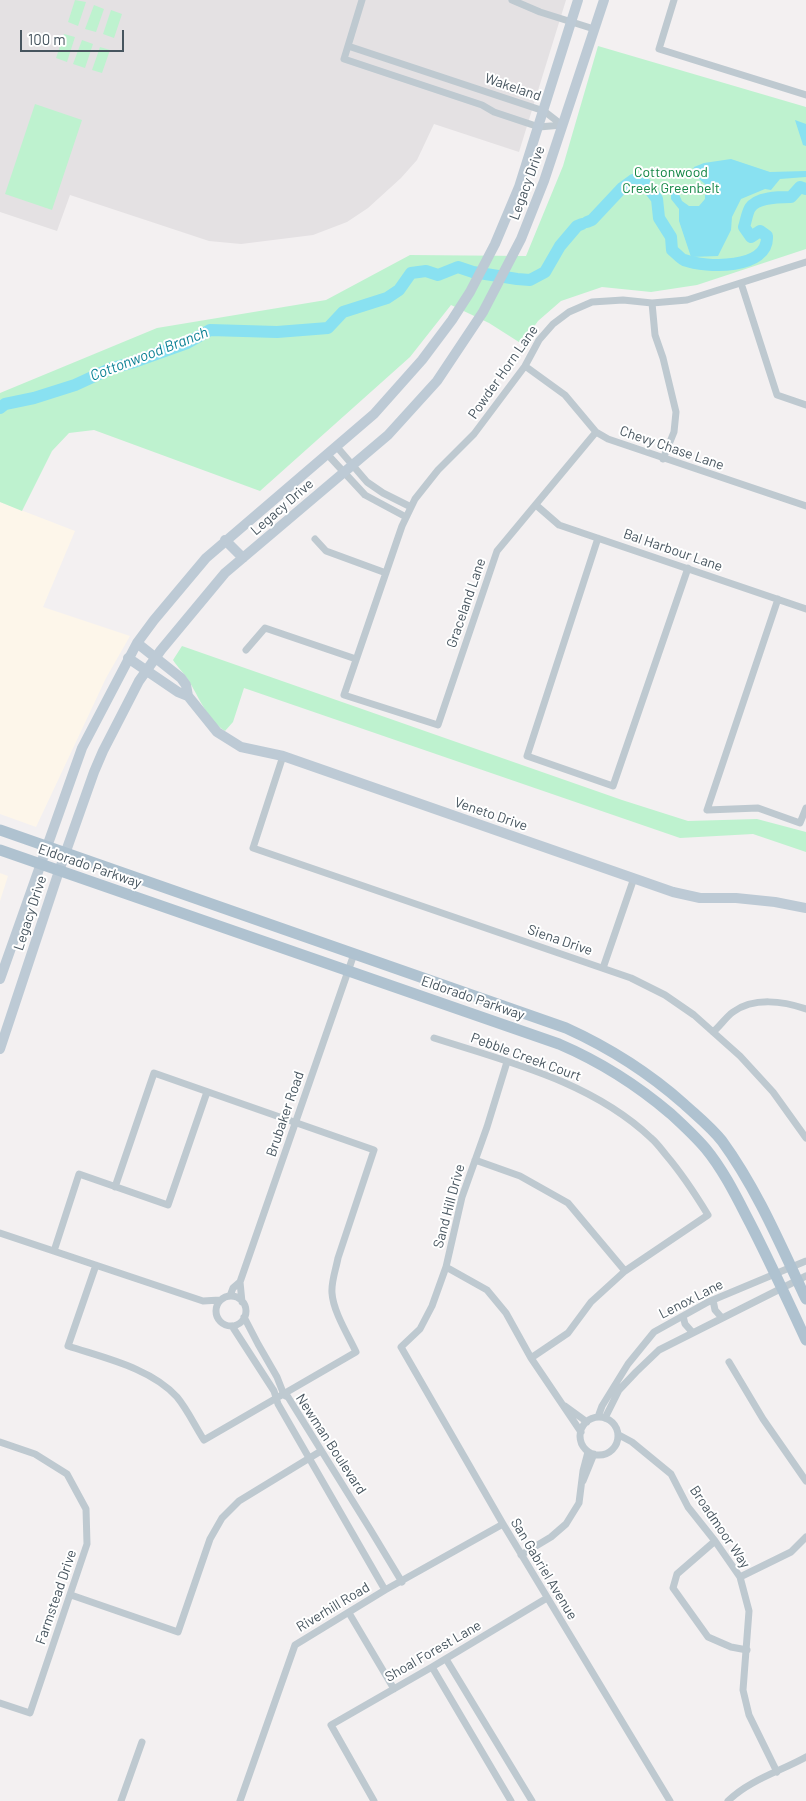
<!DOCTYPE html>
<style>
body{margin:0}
#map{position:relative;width:806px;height:1801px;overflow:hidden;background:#f3f0f1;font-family:Barlow,sans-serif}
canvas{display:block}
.scale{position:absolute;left:20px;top:30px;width:104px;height:22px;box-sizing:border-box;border:2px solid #47555f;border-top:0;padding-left:6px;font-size:15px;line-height:18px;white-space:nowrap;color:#47555f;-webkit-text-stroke:4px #fff;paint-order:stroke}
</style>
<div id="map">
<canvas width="806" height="1801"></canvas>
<div class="scale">100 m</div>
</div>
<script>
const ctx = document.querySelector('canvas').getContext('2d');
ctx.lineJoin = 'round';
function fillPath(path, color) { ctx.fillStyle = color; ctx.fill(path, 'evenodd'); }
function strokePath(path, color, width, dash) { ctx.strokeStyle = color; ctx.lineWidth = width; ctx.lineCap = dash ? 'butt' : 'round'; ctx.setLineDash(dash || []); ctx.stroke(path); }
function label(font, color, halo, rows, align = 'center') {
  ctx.font = font + ' Barlow,sans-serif'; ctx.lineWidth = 4; ctx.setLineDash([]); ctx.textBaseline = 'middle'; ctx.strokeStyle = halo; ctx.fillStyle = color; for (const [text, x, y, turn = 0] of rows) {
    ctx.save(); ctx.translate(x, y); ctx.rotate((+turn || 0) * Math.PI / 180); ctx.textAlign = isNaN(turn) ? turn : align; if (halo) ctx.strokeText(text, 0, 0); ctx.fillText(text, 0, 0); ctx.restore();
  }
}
fillPath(new Path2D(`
 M0,502L75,531L43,607L130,636L106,678L36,827L0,814Z
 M0,873L8,876L0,901Z`), '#fdf6ea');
fillPath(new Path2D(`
 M0,0H566L519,152L434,124L417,160L401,178L368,208L347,222L313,235L241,244L209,241L70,195L57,231L0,212Z`), '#e4e1e3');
fillPath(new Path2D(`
 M75,0L86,2L78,26L68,22Z
 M94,5L104,9L96,32L85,29Z
 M111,10L122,14L114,38L103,34Z
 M64,34L75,37L67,62L56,58Z
 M82,40L93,44L85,68L73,64Z
 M598,46L806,107V249L697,285L651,292L602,287L561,301L538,321L522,344L489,323L451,305L410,357L260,491L94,430L69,433L52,451L22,511L0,502V393L157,328L326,300L410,255L526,256L563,166Z
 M100,47L110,50L102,73L92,70Z
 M35,104L82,120L52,210L5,194Z
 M182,646L622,800L688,821L757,819L806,832V852L753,834L680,838L244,688L233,722L225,731C207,719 201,701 190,683C186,675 178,668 173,660Z`), '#bef2cf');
fillPath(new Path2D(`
 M795,120L806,124V146L803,145Z
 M731,159L770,172L806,171V177L780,179L771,190L765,189L741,199L732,217L731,230L718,256L691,257L679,221V209L671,199V190L678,192L682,201L689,206H699L705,199V184L692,173L694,167L704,163Z`), '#89e1f1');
strokePath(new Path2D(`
 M587,222L592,220L622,188L633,180L643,181L657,199L659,218L671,237L672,250C676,253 680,258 684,260C706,268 769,270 767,236L760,231L751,237L744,227C746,221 747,213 750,208C757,197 779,197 791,197L800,187L806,189
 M0,408L5,404L34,398L75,385L112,368L131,363L187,343L210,330L277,332L328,328L343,312L387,298L399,290L411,273L426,271L438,275L458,267L473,272L517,279L530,280L545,272L560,246L577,226L582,224`), '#89e1f1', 12);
strokePath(new Path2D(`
 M362,0L344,59L482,105L494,112L539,127L562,125
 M512,0L540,12L594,29
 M674,0L659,49L806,95
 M348,46L544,111L562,125
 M741,283L777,395L806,405
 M652,303L655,335L663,358L676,412L674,432L663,459
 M525,366L565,395L596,432L608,439L806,506
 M596,432L497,551L438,725L344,695L402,526L415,499L438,470L474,434L525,366L539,340L553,324L569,312L592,302L623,300L652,303L687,300L806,262
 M337,447L367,482L383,493L411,507
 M328,455L365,495L406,517
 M536,505L559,525L806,609
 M598,538L527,756L613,786L688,568
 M315,539L326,551L386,573
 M778,599L707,810L758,808L800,823L806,808
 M246,650L265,628L356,659
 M283,756L253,848L631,978L665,995L694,1015L740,1056L773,1092L806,1138
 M603,968L634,878
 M713,1032C720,1026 726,1017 733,1012C754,997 783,1001 806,1009
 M434,1038C509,1062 592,1082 651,1138C657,1143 661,1149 666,1155C683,1175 694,1192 708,1215L625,1271L591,1302L568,1333L531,1358
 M507,1062L487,1127L462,1197L446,1267L432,1306L420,1329L401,1347L503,1524L670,1801
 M475,1160L520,1176L568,1203L625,1271
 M0,1233L203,1301L220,1300
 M54,1251L79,1174L168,1205L207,1092
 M96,1265L68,1346C104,1358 151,1368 177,1397C187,1409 195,1426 204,1440L356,1352C348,1335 333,1311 332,1293C331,1282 336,1269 338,1258L374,1150L154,1073L115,1187
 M446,1267L487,1290L506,1313L531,1358L581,1432
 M230,1296L233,1288L240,1282
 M216 1311a15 15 0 1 1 30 0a15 15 0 1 1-30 0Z
 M713,1300L715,1310L722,1318
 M242,1302L240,1282L354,954
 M683,1316L685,1324L693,1333
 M244,1317L258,1344L277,1377L284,1395L288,1397L370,1529L402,1582
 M232,1326L274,1391L278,1404L385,1590
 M729,1362L763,1419L806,1481
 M565,1406L587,1422
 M580 1436a19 19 0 1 1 38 0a19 19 0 1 1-38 0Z
 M598,1417L602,1406L628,1364L654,1332L708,1302L806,1261
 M605,1418L619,1390L636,1372L659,1350L806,1276
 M619,1435L632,1442L671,1474L688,1507L715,1541L740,1577L749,1611L743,1690L749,1715L777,1772
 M0,1442L35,1454L67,1474L86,1509L87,1544L30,1713L0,1703
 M583,1481L594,1454
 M715,1541L677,1574L673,1588L708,1637L731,1647L747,1650
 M521,1555L551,1537L566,1524L579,1503L583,1471L588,1452
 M740,1577L791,1552L806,1537
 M71,1595L178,1632L210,1539L222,1518L239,1501L321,1451
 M349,1613L394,1689
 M446,1659L532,1801
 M432,1667L511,1801
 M121,1801L142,1742
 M240,1801L295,1645L385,1590L503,1524
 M374,1801L331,1725L432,1667L547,1598
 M728,1801C749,1780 781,1771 806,1757`), '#bec9d0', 7);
strokePath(new Path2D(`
 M225,540L243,558
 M137,643L181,678L186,685L188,696L217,732L241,747L283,756L673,892L700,898H736L775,902L806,908
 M128,658L178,692L188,696
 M0,979L82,748L137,643L154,620L206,558L374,414L422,360L452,320L470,292L495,244L519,187L578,0
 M0,1049L59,871L94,772L103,751L139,681L161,650L225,573L388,435L437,381L483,312L521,239L544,181L604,0`), '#bdcad5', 10);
strokePath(new Path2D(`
 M0,830L566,1028C610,1048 648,1072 684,1104C697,1116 711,1127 722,1141C757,1189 781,1246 806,1299
 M0,850L559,1044C601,1062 637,1085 671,1114C683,1125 695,1136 706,1149C724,1171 737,1198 750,1223C770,1262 788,1301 806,1340`), '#afc2d0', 11);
label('14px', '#47555f', '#fff', [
 ["Wakeland",513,87,19],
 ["Legacy Drive",527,183,-70],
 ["Powder Horn Lane",503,372,-55],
 ["Chevy Chase Lane",672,448,19],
 ["Legacy Drive",282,507,-41],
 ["Bal Harbour Lane",673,550,19],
 ["Graceland Lane",466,603,-71],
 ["Veneto Drive",491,814,19],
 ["Eldorado Parkway",90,866,19],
 ["Legacy Drive",30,913,-72],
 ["Siena Drive",560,940,19],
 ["Eldorado Parkway",473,998,19],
 ["Pebble Creek Court",526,1057,20],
 ["Brubaker Road",285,1114,-71],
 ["Sand Hill Drive",449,1206,-75],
 ["Lenox Lane",691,1299,-27],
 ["Newman Boulevard",331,1444,57],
 ["Broadmoor Way",720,1527,56],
 ["San Gabriel Avenue",544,1569,59],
 ["Farmstead Drive",56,1597,-71],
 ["Riverhill Road",333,1607,-31],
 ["Shoal Forest Lane",433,1651,-30]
]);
label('14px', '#138645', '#fff', [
 ["Cottonwood",671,172],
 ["Creek Greenbelt",671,188]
]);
label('italic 15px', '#077f93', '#fff', [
 ["Cottonwood Branch",149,354,-21]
]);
</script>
